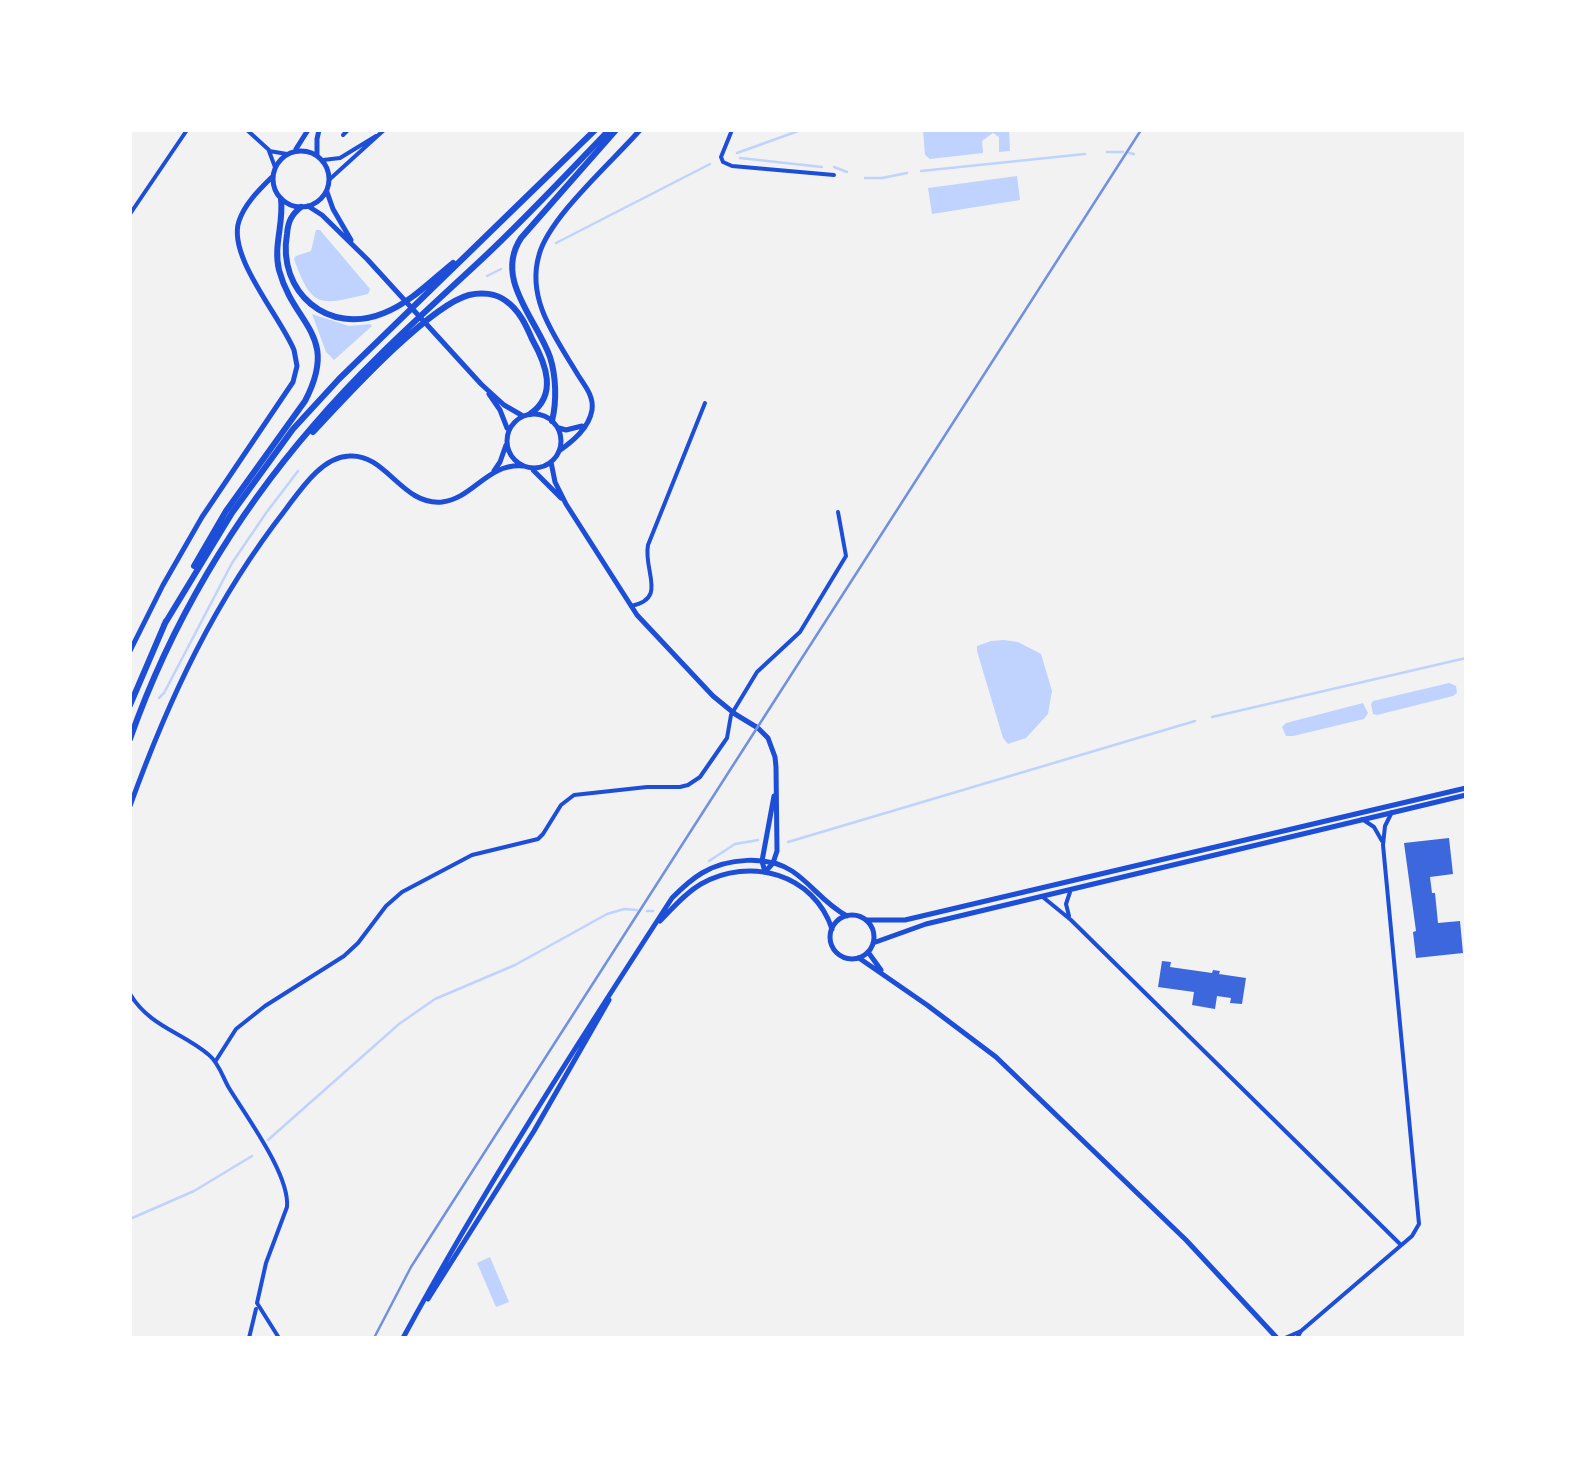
<!DOCTYPE html>
<style>
body{margin:0}
#map{position:relative;width:1596px;height:1468px;overflow:hidden;background:#f2f2f2;font-family:"Noto Sans",sans-serif}
canvas{display:block}
.frame{position:absolute;inset:0;border:132px solid #fff;pointer-events:none}
</style>
<div id="map">
<canvas width="1596" height="1468"></canvas>
<div class="frame"></div>
</div>
<script>
const ctx = document.querySelector('canvas').getContext('2d');
ctx.lineJoin = 'round';
function fillPath(path, color) { ctx.fillStyle = color; ctx.fill(path, 'evenodd'); }
function strokePath(path, color, width, dash) { ctx.strokeStyle = color; ctx.lineWidth = width; ctx.lineCap = dash ? 'butt' : 'round'; ctx.setLineDash(dash || []); ctx.stroke(path); }
fillPath(new Path2D(`
 M923,130H1009L1010,151L999,152V137L993,133L982,141L983,153L930,159L925,155Z
 M1017,176L1020,200L932,214L928,188Z
 M316,230H320L370,289L368,294C321,305 312,310 294,259L296,256L311,251Z
 M312,314L349,326L370,324L372,326L334,360L326,352Z
 M1004,640L1018,642L1041,654L1052,691L1048,714L1026,738L1008,744L1003,738L977,651V646L991,641Z
 M1449,683L1456,686L1457,693L1453,696L1377,715L1373,714L1371,704L1373,701Z
 M1363,703L1368,713L1364,719L1293,736H1286L1282,727L1286,723Z
 M490,1257L509,1302L496,1307L477,1263Z`), '#bfd3fe');
strokePath(new Path2D(`
 M1107,152H1123
 M737,153L801,130
 M1129,153L1134,154
 M740,158L822,167
 M834,167L847,172
 M921,171L1085,154
 M865,178H882L907,173
 M556,243L710,164
 M487,276L501,269
 M159,698L164,693L232,563L266,513L298,471
 M1212,717L1466,658
 M788,842L1195,721
 M709,861L735,844L758,840
 M647,911H653
 M268,1140L399,1024L435,999L515,965L607,914L624,909L637,910
 M130,1219L194,1191L252,1156`), '#bfd3fe', 2.5);
fillPath(new Path2D(`
 M1449,838L1453,874L1430,877L1432,893H1435L1438,923L1460,921L1463,953L1416,958L1413,932L1416,931L1404,843Z
 M1162,961L1171,962L1170,967L1212,973L1213,970L1220,971L1219,974L1246,978L1242,1004L1230,1003L1231,998L1217,996L1215,1009L1192,1005L1194,992L1158,987Z`), '#3d67dc');
strokePath(new Path2D(`
 M247,130L269,150
 M732,130L721,157L723,162L732,166L834,175
 M343,135L348,130
 M323,160L340,158L376,136
 M275,167L269,151L287,154
 M330,179L384,130
 M130,214L187,130
 M631,606C668,599 643,571 648,545L705,403
 M1362,819L1374,827L1382,841
 M1044,898L1071,920L1401,1245
 M1069,916L1066,904L1070,892
 M130,994C150,1027 182,1032 209,1055C219,1063 223,1078 229,1088C246,1116 290,1175 287,1207L266,1263L257,1303L279,1338
 M215,1062L236,1029L265,1006L344,956L358,943L386,906L402,892L472,855L538,839L543,834L561,805L574,795L647,787H680L688,785L700,777L727,738L731,715L757,672L800,632L846,556L838,512
 M1301,1331L1412,1236L1419,1224L1383,845L1385,826L1392,812
 M249,1338L256,1309
 M1285,1338L1301,1331L1297,1338`), '#1d4ed8', 4);
strokePath(new Path2D(`
 M296,149L308,130
 M273 179a28 28 0 1 1 56 0a28 28 0 1 1-56 0Z
 M317,155V139L319,130
 M327,192L333,209L351,240
 M308,206L322,215L367,259L481,384L504,405L523,416
 M489,394L500,410L507,428
 M507 441a27 27 0 1 1 54 0a27 27 0 1 1-54 0Z
 M559,428L566,430L582,426
 M559,451C573,441 589,428 592,410C594,396 585,386 578,375C556,338 526,300 539,255C549,217 613,161 640,130
 M551,462L555,482L566,504L637,615L713,696L735,714L758,728L768,738L775,757L776,767L777,851L773,863L765,872
 M533,470L561,498
 M494,471L500,462L506,445
 M130,651L163,585L202,517L293,382L297,366L294,350C280,316 227,256 239,221C245,203 260,189 273,176
 M130,806C169,698 215,600 286,509C301,489 322,457 349,456C386,453 402,506 442,502C474,498 487,463 523,466
 M765,872L762,861L774,796
 M868,952L881,970
 M859,958L927,1005L996,1057L1186,1240L1277,1338`), '#1d4ed8', 5);
strokePath(new Path2D(`
 M830 937a22 22 0 1 1 44 0a22 22 0 1 1-44 0Z
 M866,920H905L1466,788
 M660,921C673,908 685,893 701,884C750,856 814,874 832,929
 M873,943L926,924L1466,795
 M428,1299L534,1131L609,1000
 M403,1338C485,1187 578,1043 672,898C681,889 690,880 702,873C727,858 767,855 792,871C813,885 823,903 847,916`), '#1d4ed8', 5);
strokePath(new Path2D(`
 M301,207C291,215 288,222 287,234C277,292 328,336 384,313C410,303 432,280 453,263
 M552,421C557,401 556,376 550,357C536,318 494,279 521,238L616,130
 M313,432C344,399 428,306 469,295C481,292 496,293 506,301C519,310 526,325 532,339C546,364 558,395 530,414
 M194,566L226,511L305,401C340,334 294,326 279,270C273,246 284,223 281,199
 M164,625L232,513L293,429L339,379L595,130
 M130,705L166,621
 M130,739C170,625 234,517 313,426C364,366 423,314 481,260C525,219 567,174 609,130`), '#1d4ed8', 6);
strokePath(new Path2D(`
 M374,1338L411,1267L434,1231L1141,130`), '#7290e2', 2.5);
</script>
